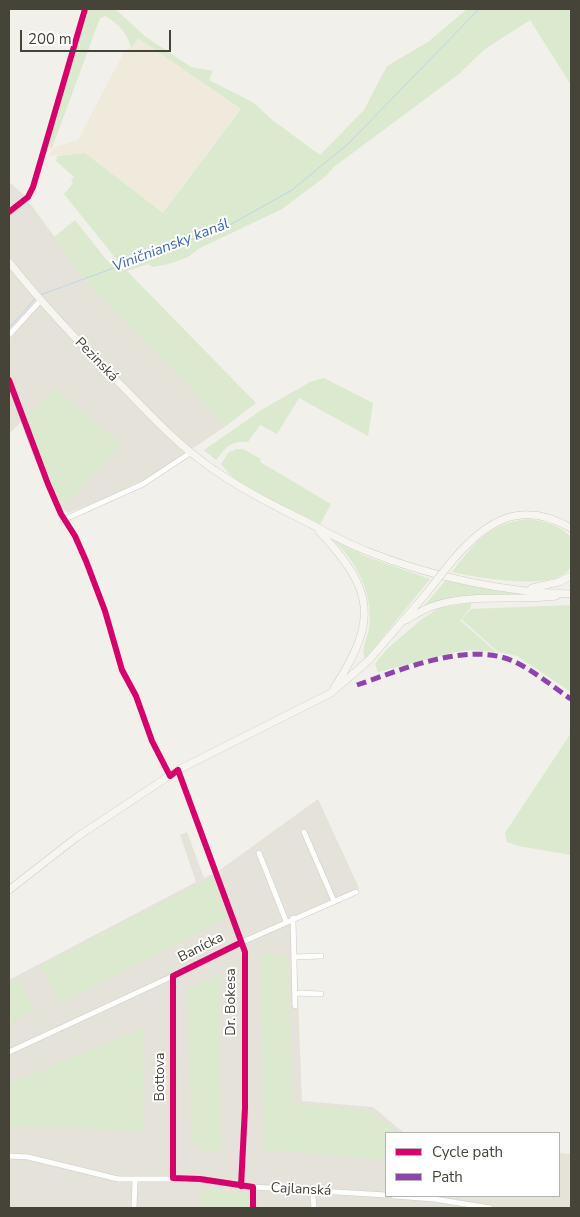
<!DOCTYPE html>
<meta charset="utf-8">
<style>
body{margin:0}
#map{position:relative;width:580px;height:1217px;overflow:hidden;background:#f1f0eb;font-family:"Nunito Sans",sans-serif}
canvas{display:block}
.frame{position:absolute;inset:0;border:10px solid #464338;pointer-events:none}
.legend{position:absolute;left:385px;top:1132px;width:175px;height:65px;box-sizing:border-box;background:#fff;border:1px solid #b5b4af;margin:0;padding:6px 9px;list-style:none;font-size:15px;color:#464338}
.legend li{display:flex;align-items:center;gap:10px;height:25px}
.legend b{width:25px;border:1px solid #b5b4af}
.scale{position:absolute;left:20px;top:30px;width:151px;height:22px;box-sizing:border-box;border:2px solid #464338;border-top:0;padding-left:6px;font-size:15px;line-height:18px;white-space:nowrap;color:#464338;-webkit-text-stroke:4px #fff;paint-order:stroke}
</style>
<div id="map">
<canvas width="580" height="1217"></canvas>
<div class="frame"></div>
<ul class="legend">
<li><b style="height:6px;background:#d6006c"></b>Cycle path</li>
<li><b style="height:6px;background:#8e44ad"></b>Path</li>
</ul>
<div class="scale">200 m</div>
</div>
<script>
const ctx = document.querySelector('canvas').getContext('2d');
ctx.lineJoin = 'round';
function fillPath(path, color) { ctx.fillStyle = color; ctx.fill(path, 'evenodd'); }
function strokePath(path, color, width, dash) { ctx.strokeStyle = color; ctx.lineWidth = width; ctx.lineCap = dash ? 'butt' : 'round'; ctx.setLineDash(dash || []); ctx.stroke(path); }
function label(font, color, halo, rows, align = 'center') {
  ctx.font = font + ' "Nunito Sans",sans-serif'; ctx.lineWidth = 4; ctx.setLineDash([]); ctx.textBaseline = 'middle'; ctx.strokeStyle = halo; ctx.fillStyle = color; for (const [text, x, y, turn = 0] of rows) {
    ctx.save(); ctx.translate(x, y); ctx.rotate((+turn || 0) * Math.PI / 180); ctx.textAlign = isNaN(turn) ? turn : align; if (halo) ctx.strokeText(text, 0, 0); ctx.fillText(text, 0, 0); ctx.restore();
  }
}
fillPath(new Path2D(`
 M9,182L24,195L93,290L175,371L226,426L156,473L114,495L68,513L62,509L120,444L25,418L9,434Z
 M318,799L359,888L295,918L302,1101L373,1107L404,1133H386V1196H559V1153L571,1154V1208H9V980L196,882L180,835L187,832L204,878L217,872Z`), '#e5e2da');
fillPath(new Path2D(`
 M138,38L241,109L163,213L85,153L49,156L52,148L78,140L125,50L131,48Z`), '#efeadc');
fillPath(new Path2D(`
 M88,9H115L146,37L191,67L213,71L209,80L254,103L271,119L320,155L364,110L387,66L428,42L467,9H571V85L530,20L485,49L459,74L335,166L326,176L282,209L198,249C189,260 165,265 153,267L148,264L127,271L256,403L226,426L175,371L93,290L54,237L75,220L109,263L125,270L64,194L73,183L71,181L74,177L56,161L57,156L85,153L163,213L241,109L138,38L131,48C127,32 119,24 105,16L100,18L52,148L48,147Z
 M324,378L373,403L368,436L299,398L277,434L260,425L248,442C231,440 226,447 216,460L204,450L263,409L310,382Z
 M55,389L121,444L62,509L25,418Z
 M236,449H243L261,459L260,462L331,504L320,524C290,507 241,492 221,464L228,453Z
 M530,519C547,522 559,525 571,537C571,545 573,557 571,565C563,594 474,577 452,572C475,542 490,522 530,519Z
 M334,541L367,557L430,579L365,659C361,649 367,639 369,629C374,596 358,563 334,541Z
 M445,581L533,596C496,597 459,592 424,606Z
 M471,603V607L460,620L496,652L471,650L455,652L378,672L375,664L387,649L422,619L439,608Z
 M571,605V692L517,656L498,652L461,619L471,609Z
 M571,733V855L518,846L507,842L505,833Z
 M212,877L227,918L61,1003L41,966Z
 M261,954L288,957L292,1103L370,1111L398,1133H386V1160L264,1149Z
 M220,975L221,1150H200V1142L192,1141L187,989Z
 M18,978L34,1011L9,1023V982Z
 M144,1028L143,1132L63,1127L9,1126V1084Z
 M201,1188L250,1193V1208H201Z`), '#dbe9ce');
strokePath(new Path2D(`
 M40,295L226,227L292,190L349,143L479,9
 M9,328L35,299`), '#c0d4eb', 1);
const street = new Path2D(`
 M9,212L28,197L33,187L44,150
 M9,335L40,301
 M9,380L37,457
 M63,520L143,484L190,453
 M178,770L245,952V1108L241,1186
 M304,832L334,901
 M259,853L286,921
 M293,918L295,1006
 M294,957L321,956
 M295,993L321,994
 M9,1052L173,976L240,943L356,892
 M9,1156L28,1157L118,1179H200L253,1187L386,1195
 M173,1178V976
 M253,1187V1208
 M313,1196L314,1208
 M394,1196L434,1199L490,1208
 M134,1208L135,1180`);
const secondary = new Path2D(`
 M9,262C44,306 83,347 123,387C146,410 168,435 194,455C226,481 264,501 301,519C323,530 345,543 369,552C432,577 503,592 571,594
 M319,531C374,590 379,619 334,688
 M452,561C486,521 520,499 571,528
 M532,588L559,582L571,576
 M406,620C415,615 424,609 433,606C472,593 516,601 556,596
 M9,890L77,837L178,770L331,693L369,660L425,595`);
strokePath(street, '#cdccc7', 6);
strokePath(secondary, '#cfcdc3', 8);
strokePath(street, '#fdfdfc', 5);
strokePath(secondary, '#f6f5f0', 7);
const secondaryBridge = new Path2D(`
 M425,595L452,561`);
strokePath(secondaryBridge, '#cfcdc3', 8, []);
strokePath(secondaryBridge, '#f6f5f0', 7);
strokePath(new Path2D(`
 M357,685C401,670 467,641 513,661C533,670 553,687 571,699`), '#8e44ad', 5, [10, 5]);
strokePath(new Path2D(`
 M9,212L28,197L33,187L85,9
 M9,380L48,484L61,514L75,536L86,561L105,611L122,670L136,696L152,741L170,776L178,770L245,952V1108L241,1186
 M240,943L173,976V1178L200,1179L253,1187V1208`), '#d6006c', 6);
label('14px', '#464338', '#fff', [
 ["Pezinská",96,360,46],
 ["Banícka",201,948,-27],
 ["Dr. Bokesa",232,1002,-90],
 ["Bottova",161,1077,-90],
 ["Cajlanská",301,1190,3]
]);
label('italic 15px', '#3a6caa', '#fff', [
 ["Viničniansky kanál",171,246,-21]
]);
</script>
